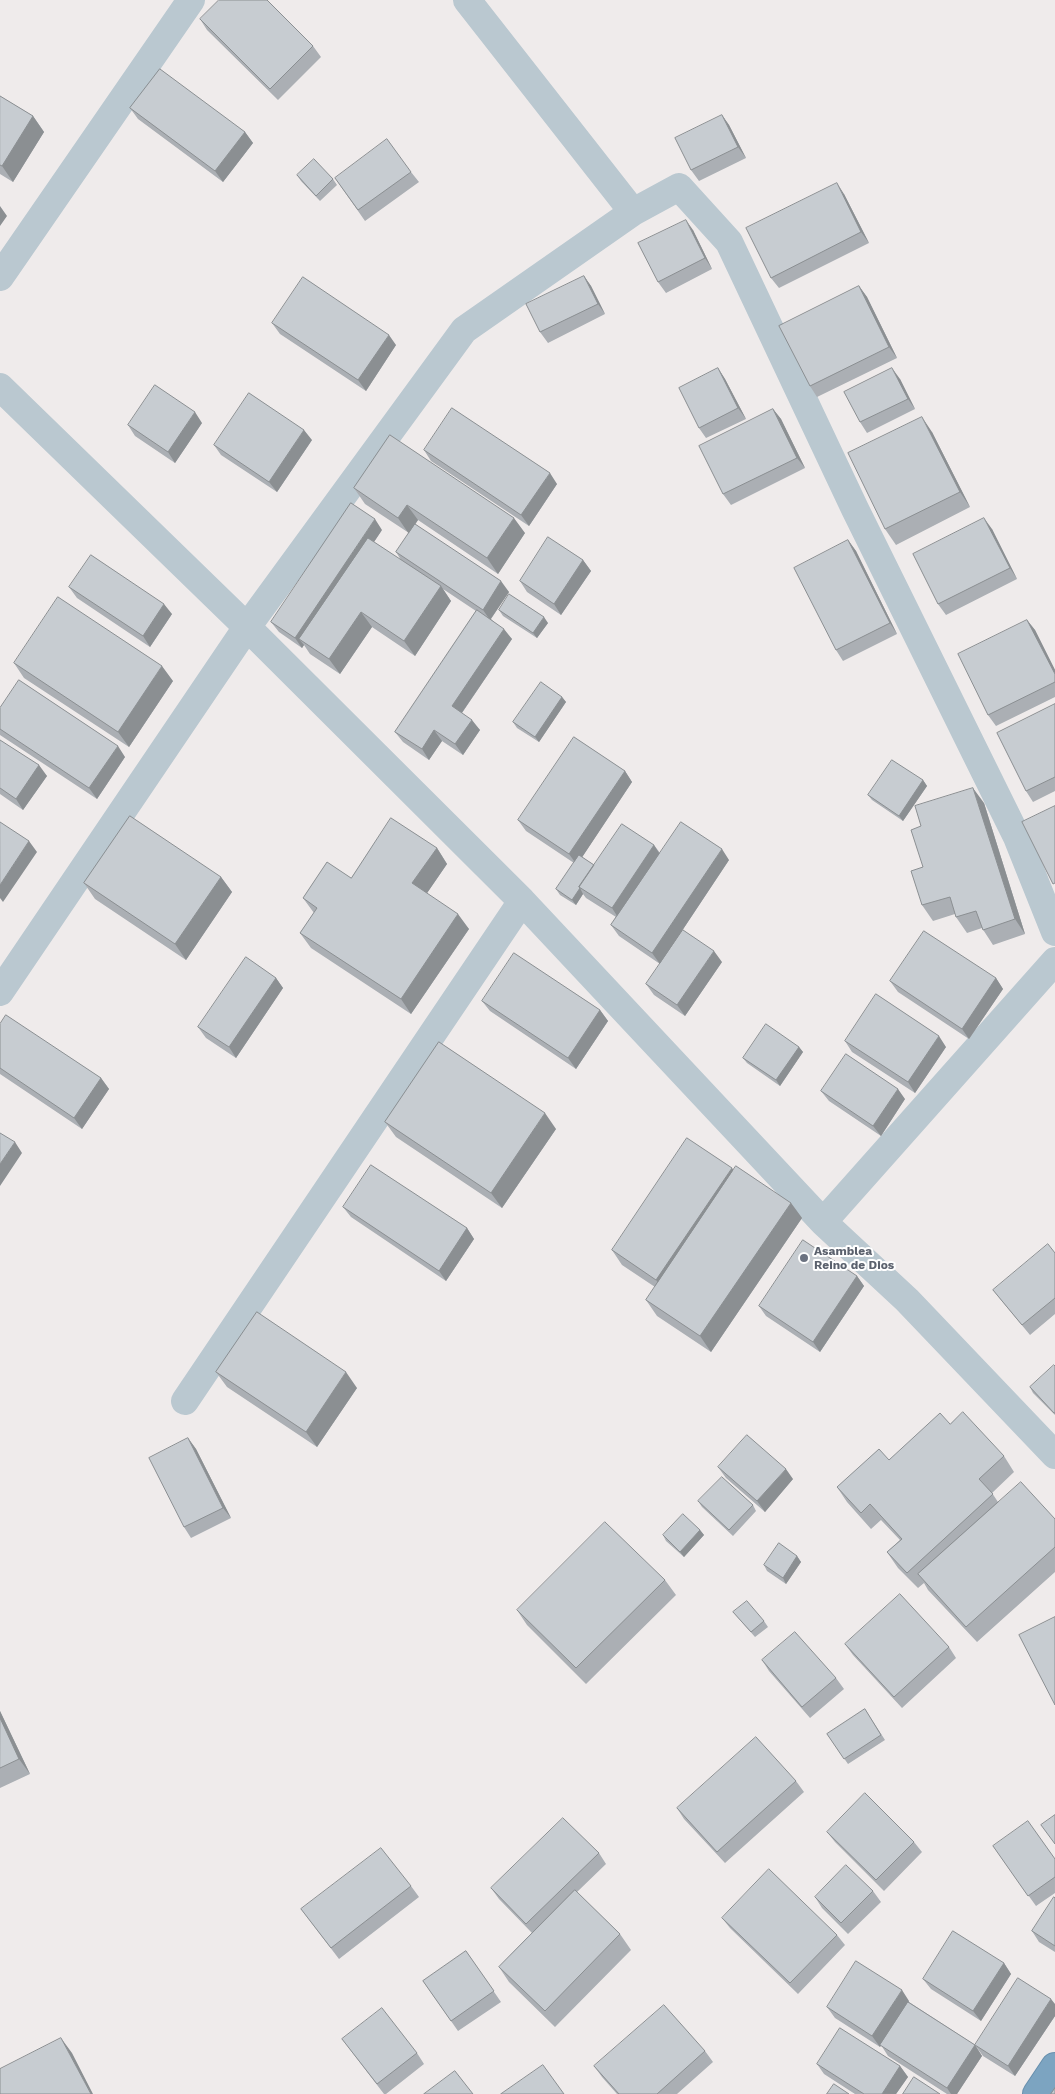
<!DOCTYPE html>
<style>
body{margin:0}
canvas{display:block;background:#efebeb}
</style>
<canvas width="1055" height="2094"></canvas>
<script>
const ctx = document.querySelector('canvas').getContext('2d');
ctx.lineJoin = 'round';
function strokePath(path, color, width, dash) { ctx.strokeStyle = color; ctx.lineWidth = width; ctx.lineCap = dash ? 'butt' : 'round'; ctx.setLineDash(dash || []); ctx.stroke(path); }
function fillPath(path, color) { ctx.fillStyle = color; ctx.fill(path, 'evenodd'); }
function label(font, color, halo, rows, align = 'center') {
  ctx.font = font + ' "Work Sans",sans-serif'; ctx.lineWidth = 4; ctx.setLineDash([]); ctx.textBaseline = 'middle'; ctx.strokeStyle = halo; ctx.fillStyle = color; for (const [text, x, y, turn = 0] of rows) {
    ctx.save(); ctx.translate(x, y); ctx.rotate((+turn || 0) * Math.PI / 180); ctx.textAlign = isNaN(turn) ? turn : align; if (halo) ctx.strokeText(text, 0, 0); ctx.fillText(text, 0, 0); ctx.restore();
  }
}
const highway = new Path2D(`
 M1037,2094L1055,2067`);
strokePath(highway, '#688fad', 30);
strokePath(new Path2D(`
 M467,0L633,212L679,187L729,242L855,509L1017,837L1055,932
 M0,277L191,0
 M0,387L247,627L522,901L823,1222L907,1300L1055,1455
 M0,992L247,627L464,330L633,212
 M823,1222L1055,961
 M185,1401L522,901`), '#bac8d0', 28);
strokePath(highway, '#7ca4c1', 28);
fillPath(new Path2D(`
 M200,19L313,46L321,57L278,100L207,30Z
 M0,96L33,116L44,132L13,182L0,174Z
 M130,108L245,132L253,143L223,182L138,119Z
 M722,115L729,125L746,158L699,181L691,170Z
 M411,172L419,182L365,221L335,178Z
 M297,175L333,179L337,185L320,201L301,181Z
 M844,194L869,243L779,288L771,278Z
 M693,230L712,269L666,293L658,282Z
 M584,276L591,286L605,314L548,343L540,332Z
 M859,286L867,297L897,358L817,397L810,386Z
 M272,323L396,345L366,391L280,334Z
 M718,368L725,379L746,419L706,438L699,428Z
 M900,379L915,409L867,433L860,422Z
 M773,409L781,419L805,468L731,505L723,494Z
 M202,423L175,463L135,436L128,425Z
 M932,432L970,507L896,545L885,529Z
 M312,440L277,492L221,455L214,445Z
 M424,450L557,484L529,526L431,461Z
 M354,488L525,533L498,574L418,520L415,524L509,592L491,619L512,639L462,713L480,730L463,755L442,741L429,760L403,742L395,732L476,611L443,589L451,601L415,656L372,627L340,674L310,654L304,645L302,648L279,632L271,622L382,530L374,542L401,560L396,552L409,533L365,504Z
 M992,529L1017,579L946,615L938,604Z
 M848,540L856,551L897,634L843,661L836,650Z
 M583,560L591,571L561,615L527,592L520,581Z
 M69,587L172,614L150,647L77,598Z
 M499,610L548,623L537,638L503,616Z
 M1027,620L1035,630L1055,670V697L996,726L988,715Z
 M14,663L173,681L129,747L24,678Z
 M562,697L566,702L539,742L517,728L513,722Z
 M1055,704V791L1033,802L1026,791Z
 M0,708L125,757L97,799L0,735Z
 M0,740L47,776L23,810L0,794Z
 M625,771L632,782L582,857L594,865L654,845L660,853L729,860L660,964L619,936L611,925L616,917L586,898L583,894L576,905L560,895L556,889L574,863L526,831L518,820Z
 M923,780L927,786L903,821L872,800L868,795Z
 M984,803L1025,934L993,945L982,928L967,933L956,917L955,914L933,921L922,905L923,867L921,826Z
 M437,848L447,864L427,893L469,929L411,1014L311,948L300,933L314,913L303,898L351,878Z
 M221,877L232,892L186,960L95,899L84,883Z
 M722,962L685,1016L654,995L646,984Z
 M276,978L283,988L236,1058L206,1038L198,1027Z
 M996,978L1003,989L969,1039L898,992L890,981Z
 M482,1001L600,1010L608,1021L576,1069L490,1011Z
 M0,1024L101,1078L109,1089L82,1129L0,1074Z
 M845,1041L946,1047L915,1093L852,1052Z
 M799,1047L803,1052L780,1086L747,1063L743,1058Z
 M821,1091L905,1099L881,1136L829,1101Z
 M385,1122L556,1129L502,1208L396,1137Z
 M734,1170L791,1203L802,1218L711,1352L657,1316L646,1300L655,1287L622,1265L612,1250Z
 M343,1207L467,1228L474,1239L446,1281L351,1217Z
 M1055,1253V1314L1030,1335L1001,1300L993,1290Z
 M857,1276L864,1286L820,1352L766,1316L759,1306Z
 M1055,1366V1415L1033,1393L1030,1387Z
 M216,1372L357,1388L317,1447L227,1387Z
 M950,1424L1004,1456L1014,1472L992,1493L998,1502L1055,1519V1572L977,1642L928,1590L924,1583L918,1588L898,1568L887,1552L900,1540L881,1520L871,1529L847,1502L837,1487L889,1460Z
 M188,1438L196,1449L231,1518L191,1538L184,1527Z
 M718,1467L793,1479L765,1512L726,1478Z
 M698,1501L753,1505L756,1511L733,1536L702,1507Z
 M700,1530L704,1535L684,1557L666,1541L663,1535Z
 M797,1556L801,1562L786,1584L767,1571L764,1565Z
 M665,1580L676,1595L586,1684L527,1625L517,1610Z
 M733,1612L764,1621L768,1627L755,1637Z
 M845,1644L949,1647L956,1658L902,1708L853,1655Z
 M762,1660L836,1678L844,1689L810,1718L769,1671Z
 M865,1709L885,1740L848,1764L827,1734Z
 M0,1711L30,1774L0,1788Z
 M796,1781L804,1792L725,1863L684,1819L677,1808Z
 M827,1832L914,1842L922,1852L884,1891L835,1842Z
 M993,1846L1055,1859V1893L1036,1906Z
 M599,1853L606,1864L577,1892L620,1934L631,1950L555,2027L509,1982L499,1967L532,1933L499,1899L491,1888Z
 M411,1886L419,1897L339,1959L301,1909Z
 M873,1891L881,1902L848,1934L822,1908L815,1897Z
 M1055,1898V1952L1039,1942L1032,1931Z
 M722,1918L837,1935L845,1945L798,1994L730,1928Z
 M466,1951L501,2002L458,2031L423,1981Z
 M1004,1963L1011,1974L981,2021L931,1989L923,1979Z
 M909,2001V2002L975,2045L982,2056L957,2094H947L888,2056L881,2045L880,2047L835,2018L827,2007Z
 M1055,2004V2016L1015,2076L983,2056L975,2045Z
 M342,2039L417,2053L424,2064L386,2094H384Z
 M705,2051L713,2062L677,2094H617L602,2077L594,2066Z
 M817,2064L900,2066L908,2077L896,2094H855L824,2074Z`), '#abafb4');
fillPath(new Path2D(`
 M722,115L729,125L746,158L738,147Z
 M33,116L44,132L13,182L2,166Z
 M245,132L253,143L223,182L215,171Z
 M837,183L844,194L869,243L861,232Z
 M0,206L7,216L0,226Z
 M686,220L693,230L712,269L705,258Z
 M584,276L591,286L605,314L598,304Z
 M859,286L867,297L897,358L889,347Z
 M389,335L396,345L366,391L358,380Z
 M718,368L725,379L746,419L738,408Z
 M892,368L900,379L915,409L908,399Z
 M773,409L781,419L805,468L797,458Z
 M195,412L202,423L175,463L168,452Z
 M922,417L932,432L970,507L960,492Z
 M304,430L312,440L277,492L269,482Z
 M550,473L557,484L529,526L521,515Z
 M407,505L418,520L409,534L398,518Z
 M514,518L525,533L498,574L487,558Z
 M984,518L992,529L1017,579L1010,568Z
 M375,519L382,530L306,643L299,639L304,645L302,648L295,638Z
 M848,540L856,551L897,634L890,623Z
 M583,560L591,571L561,615L554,604Z
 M501,581L509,592L490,620L483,610Z
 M441,586L451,601L415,656L404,641Z
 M164,604L172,614L150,647L143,636Z
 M361,612L372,627L340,674L329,659Z
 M544,617L548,623L537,638L533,633Z
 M1027,620L1035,630L1055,670V674Z
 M504,629L512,639L459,717L452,706Z
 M162,666L173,681L129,747L118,732Z
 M562,697L566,702L539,742L535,737Z
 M472,720L480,730L463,755L455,744Z
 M434,730L442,741L429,760L422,749Z
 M118,746L125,757L97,799L89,788Z
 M39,765L47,776L23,810L16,799Z
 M625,771L632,782L577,865L569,854Z
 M923,780L927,786L903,821L899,816Z
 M973,788L984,803L1025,934L1015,919Z
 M29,841L37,852L3,902L0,898V885Z
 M654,845L661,856L619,919L612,908Z
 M437,848L447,864L423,899L412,883Z
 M722,849L729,860L660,964L652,953Z
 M221,877L232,892L186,960L175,944Z
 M580,888L583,894L576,905L572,900Z
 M458,914L469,929L411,1014L401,999Z
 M714,951L722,962L685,1016L677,1005Z
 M276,978L283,988L236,1058L229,1047Z
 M996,978L1003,989L969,1039L962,1029Z
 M600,1010L608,1021L576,1069L568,1058Z
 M939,1036L946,1047L915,1093L908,1082Z
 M799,1047L803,1052L780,1086L776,1080Z
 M101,1078L109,1089L82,1129L74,1118Z
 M898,1089L905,1099L881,1136L873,1126Z
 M545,1113L556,1129L502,1208L491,1193Z
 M15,1142L22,1153L0,1186V1164Z
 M732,1168L743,1183L667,1295L656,1280Z
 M791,1203L802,1218L711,1352L700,1336Z
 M467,1228L474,1239L446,1281L439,1271Z
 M857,1276L864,1286L820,1352L813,1342Z
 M346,1372L357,1388L317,1447L306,1432Z
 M188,1438L196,1449L231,1518L223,1508Z
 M786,1469L793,1479L765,1512L757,1501Z
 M700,1530L704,1535L684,1557L680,1552Z
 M797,1556L801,1562L786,1584L783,1578Z
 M0,1711L30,1774L19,1759L0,1718Z
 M1004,1963L1011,1974L981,2021L973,2011Z
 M902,1990L909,2001L880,2047L872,2036Z
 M1051,1999L1055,2004V2016L1015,2076L1008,2066Z
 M61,2038L72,2053L93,2094H91Z
 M975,2045L982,2056L957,2094H951L947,2088Z
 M900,2066L908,2077L896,2094H882Z`), '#8b8f92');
const building = new Path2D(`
 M219,0H267L313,46L270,89L200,19Z
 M160,69L245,132L215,171L130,108Z
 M0,96L33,116L2,166L0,165Z
 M722,115L738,147L691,170L675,138Z
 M387,139L411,172L358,210L335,178Z
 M314,159L333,179L316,196L297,175Z
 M837,183L861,232L771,278L746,228Z
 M686,220L705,258L658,282L638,243Z
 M584,276L598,304L540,332L526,304Z
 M303,277L389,335L358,380L272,323Z
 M859,286L889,347L810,386L779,326Z
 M718,368L738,408L699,428L679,388Z
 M892,368L908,399L860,422L844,392Z
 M155,385L195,412L168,452L128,425Z
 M249,393L304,430L269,482L214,445Z
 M452,408L550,473L521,515L424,450Z
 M773,409L797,458L723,494L699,446Z
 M922,417L960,492L885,529L848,453Z
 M390,435L514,518L487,558L407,505L398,518L354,488Z
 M351,503L375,519L295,638L271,622Z
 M984,518L1010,568L938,604L913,554Z
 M415,524L501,581L483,610L396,552Z
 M548,537L583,560L554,604L520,581Z
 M368,538L441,586L404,641L361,612L329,659L299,639Z
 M848,540L890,623L836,650L794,568Z
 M91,555L164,604L143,636L69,587Z
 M509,594L544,617L533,633L499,610Z
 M58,597L162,666L118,732L14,663Z
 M477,610L504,629L452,706L472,720L455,744L434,730L422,749L395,732Z
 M1027,620L1055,674V682L988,715L958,654Z
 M19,680L118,746L89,788L0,729V708Z
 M541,682L562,697L535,737L513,722Z
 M1055,704V777L1026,791L997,733Z
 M574,737L625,771L569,854L518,820Z
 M0,740L39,765L16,799L0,788Z
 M892,760L923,780L899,816L868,795Z
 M973,788L1015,919L983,930L976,911L956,917L950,897L922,905L911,871L923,867L911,830L921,826L915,806Z
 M1055,806V883L1053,884L1022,822Z
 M130,816L221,877L175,944L84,883Z
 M391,818L437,848L412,883L458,914L401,999L300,933L317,908L303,898L327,862L351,878Z
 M0,822L29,841L0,885Z
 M681,822L722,849L652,953L611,925Z
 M622,824L654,845L612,908L579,887Z
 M579,855L594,865L579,887L580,888L572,900L556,889Z
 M683,930L714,951L677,1005L646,984Z
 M924,931L996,978L962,1029L890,981Z
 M514,953L600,1010L568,1058L482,1001Z
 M246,957L276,978L229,1047L198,1027Z
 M876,994L939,1036L908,1082L845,1041Z
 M6,1015L101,1078L74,1118L0,1068V1024Z
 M766,1024L799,1047L776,1080L743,1058Z
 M439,1042L545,1113L491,1193L385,1122Z
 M846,1054L898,1089L873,1126L821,1091Z
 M0,1133L15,1142L0,1164Z
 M687,1138L732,1168L656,1280L612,1250Z
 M371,1165L467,1228L439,1271L343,1207Z
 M736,1166L791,1203L700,1336L646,1300Z
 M803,1240L857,1276L813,1342L759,1306Z
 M1048,1244L1055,1253V1298L1022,1325L993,1290Z
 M257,1312L346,1372L306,1432L216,1372Z
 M1054,1365L1055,1366V1413H1054L1030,1387Z
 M963,1412L1004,1456L979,1479L993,1494L907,1573L887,1552L902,1539L870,1504L861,1513L837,1487L879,1449L889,1460L940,1413L950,1424Z
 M747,1435L786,1469L757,1501L718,1467Z
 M188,1438L223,1508L184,1527L149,1458Z
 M722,1477L753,1505L729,1530L698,1501Z
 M1021,1482L1055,1519V1547L966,1627L918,1574Z
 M683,1514L700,1530L680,1552L663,1535Z
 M605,1522L665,1580L576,1668L517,1610Z
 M779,1543L797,1556L783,1578L764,1565Z
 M900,1594L949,1647L894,1697L845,1644Z
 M747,1601L764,1621L751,1632L733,1612Z
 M1055,1617V1705L1019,1635Z
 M795,1632L836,1678L802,1707L762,1660Z
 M865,1709L881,1735L844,1759L827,1734Z
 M0,1718L19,1759L0,1768Z
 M756,1737L796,1781L717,1852L677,1808Z
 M865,1793L914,1842L876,1880L827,1832Z
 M1055,1815V1844L1041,1825Z
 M563,1818L599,1853L526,1924L491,1888Z
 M1028,1821L1055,1859V1877L1028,1896L993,1846Z
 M381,1848L411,1886L331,1948L301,1909Z
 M846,1865L873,1891L841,1923L815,1897Z
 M769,1869L837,1935L790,1983L722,1918Z
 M575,1890L620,1934L545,2011L499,1967Z
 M1054,1897L1055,1898V1946L1032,1931Z
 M953,1931L1004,1963L973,2011L923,1979Z
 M466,1951L494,1991L451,2021L423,1981Z
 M856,1961L902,1990L872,2036L827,2007Z
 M1018,1978L1051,1999L1008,2066L975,2045Z
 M908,2002L975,2045L947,2088L880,2045Z
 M664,2005L705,2051L657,2094H619L594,2066Z
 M382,2008L417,2053L377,2084L342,2039Z
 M840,2028L900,2066L882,2094H864L817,2064Z
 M61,2038L91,2094H0V2069Z
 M543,2065L564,2094H501Z
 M455,2071L473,2094H424Z
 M914,2077L940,2094H903Z
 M834,2084L849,2094H827Z
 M1055,2088V2094H1051Z`);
fillPath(building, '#c7ccd1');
strokePath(building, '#8b8f92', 1);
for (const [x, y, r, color] of [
 [804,1258,5,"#6b7280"]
]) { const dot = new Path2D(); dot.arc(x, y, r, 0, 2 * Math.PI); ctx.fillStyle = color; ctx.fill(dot); strokePath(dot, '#fff', 2); }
label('bold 12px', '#5b616d', '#fff', [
 ["Asamblea",814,1251],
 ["Reino de Dios",814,1265]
], 'left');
</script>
